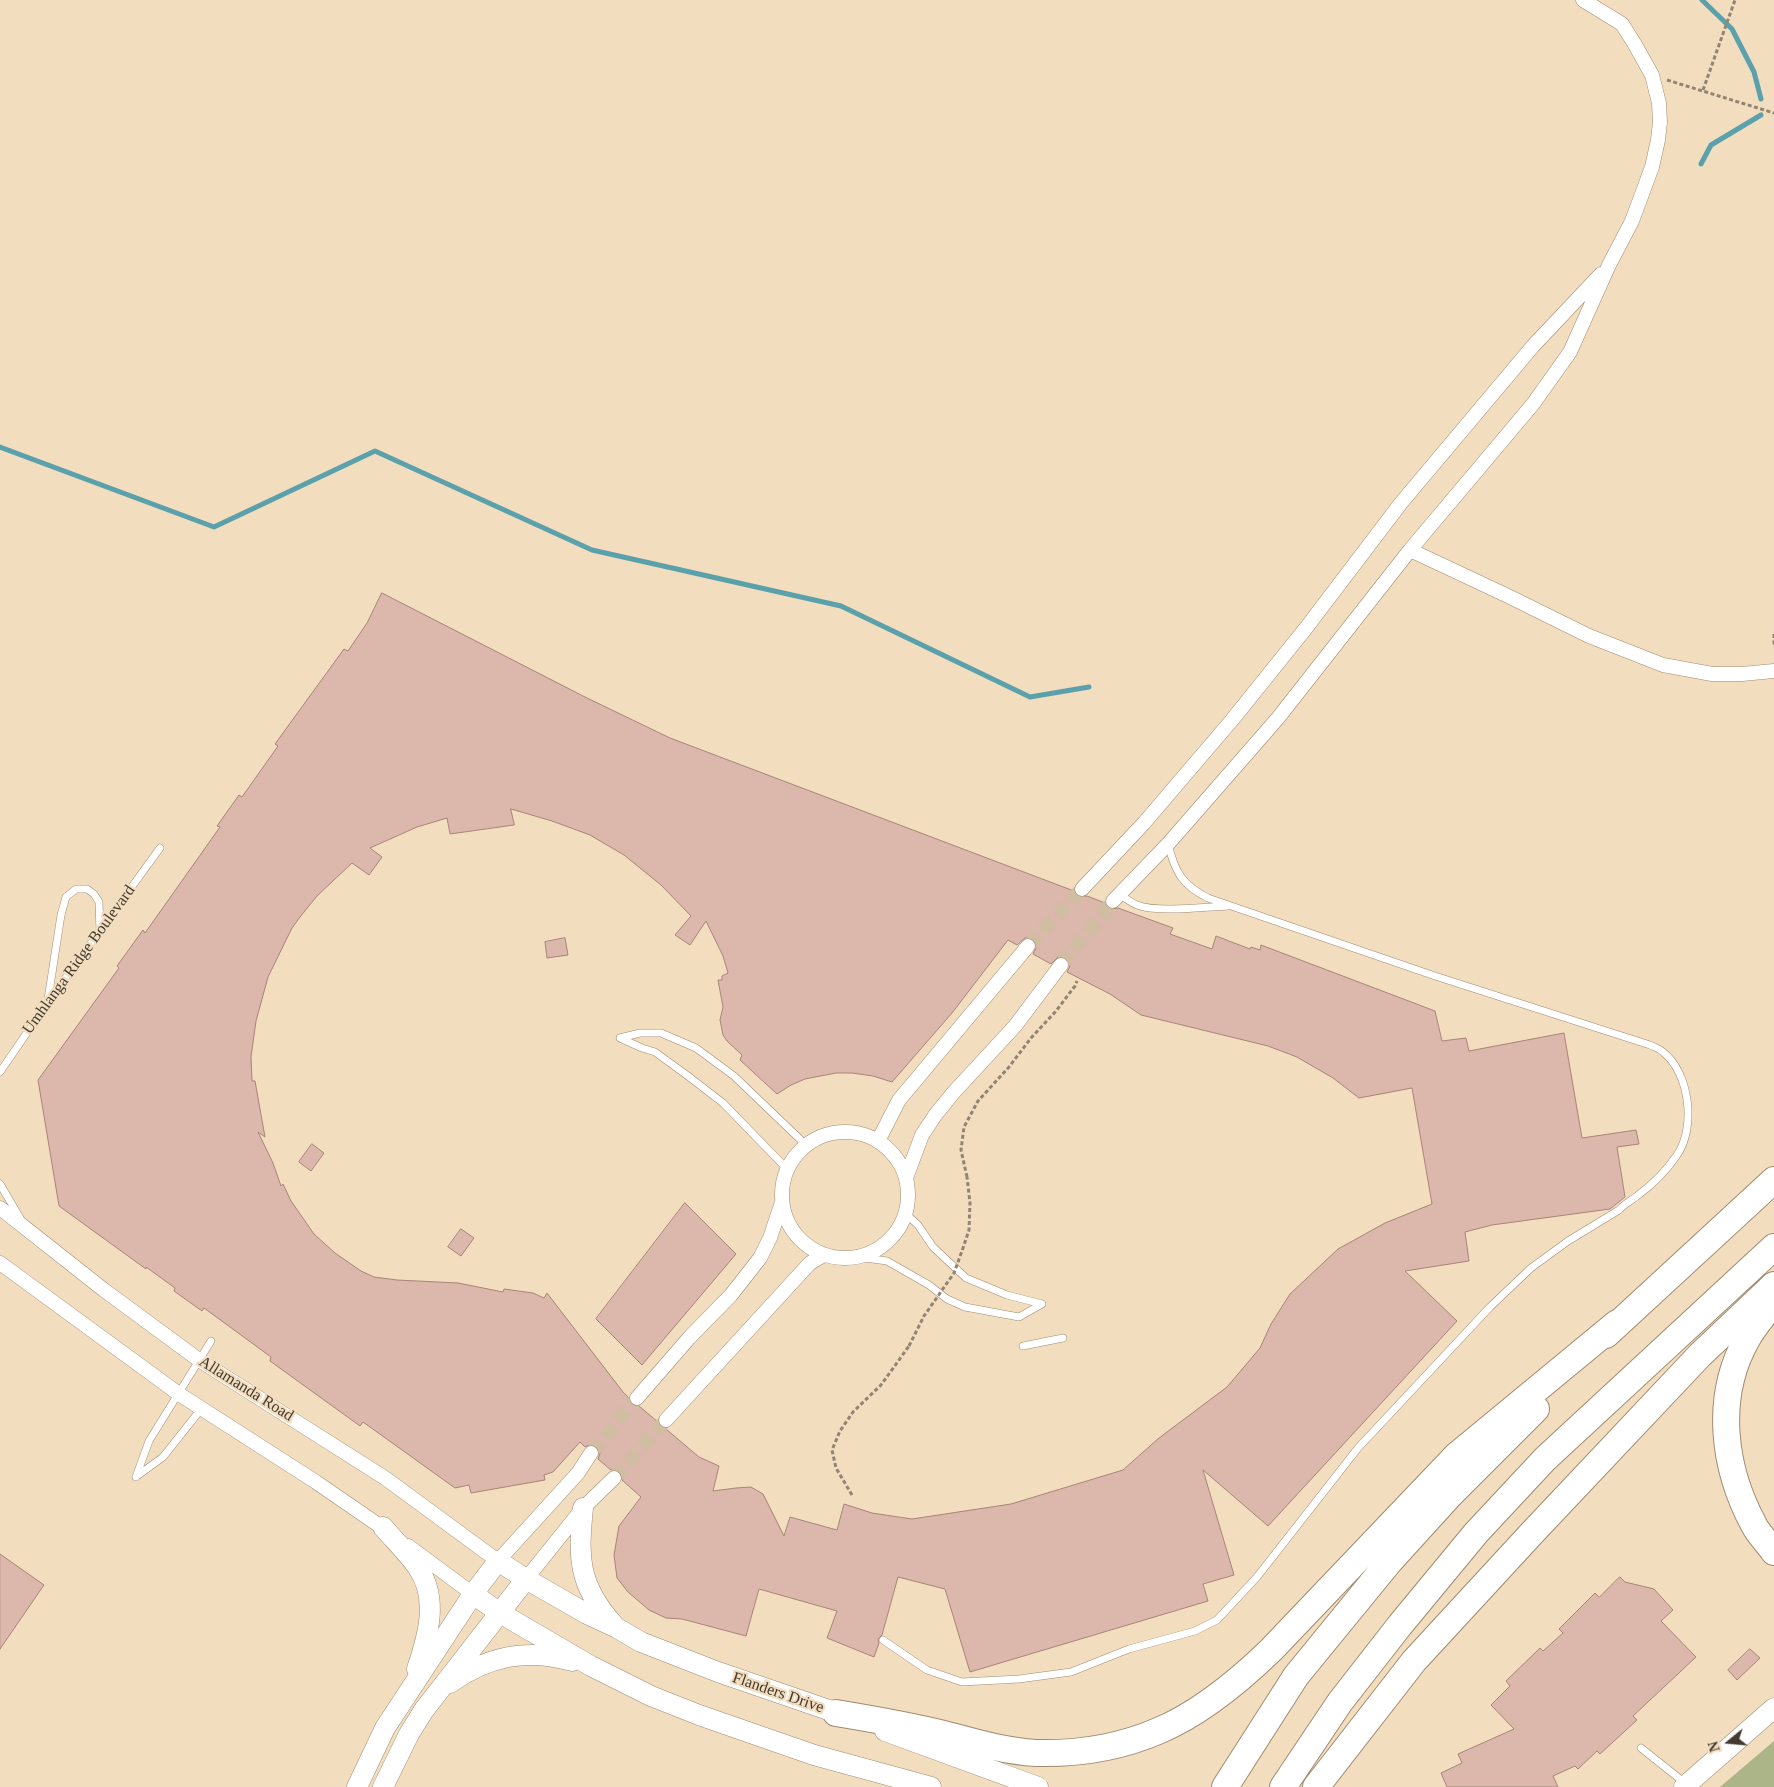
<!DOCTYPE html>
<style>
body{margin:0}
#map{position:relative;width:1774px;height:1787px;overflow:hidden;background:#f3ddbf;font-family:"Times New Roman",serif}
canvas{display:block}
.north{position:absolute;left:1704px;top:1717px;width:50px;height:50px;-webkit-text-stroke:4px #f3ddbf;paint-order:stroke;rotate:253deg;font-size:14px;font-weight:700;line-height:20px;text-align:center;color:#433b2f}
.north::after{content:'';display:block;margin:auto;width:18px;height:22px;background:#433b2f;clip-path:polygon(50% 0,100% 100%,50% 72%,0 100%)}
</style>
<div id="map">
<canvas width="1774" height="1787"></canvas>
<div class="north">N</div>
</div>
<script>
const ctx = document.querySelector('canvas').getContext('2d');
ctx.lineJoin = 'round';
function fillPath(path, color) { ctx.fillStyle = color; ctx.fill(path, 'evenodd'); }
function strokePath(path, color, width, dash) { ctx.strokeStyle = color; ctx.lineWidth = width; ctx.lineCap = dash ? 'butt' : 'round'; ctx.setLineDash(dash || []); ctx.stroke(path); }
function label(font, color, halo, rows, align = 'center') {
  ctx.font = font + ' "Times New Roman",serif'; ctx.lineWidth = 4.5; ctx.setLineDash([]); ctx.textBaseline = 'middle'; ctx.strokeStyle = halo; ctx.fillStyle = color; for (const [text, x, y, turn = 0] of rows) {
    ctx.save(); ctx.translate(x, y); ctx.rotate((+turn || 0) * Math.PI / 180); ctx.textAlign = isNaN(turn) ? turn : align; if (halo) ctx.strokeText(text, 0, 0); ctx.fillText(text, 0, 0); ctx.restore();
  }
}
fillPath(new Path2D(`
 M1774,1741V1787H1720Z`), '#acb587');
strokePath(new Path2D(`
 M1702,0L1732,29L1754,72L1761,99
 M1701,164L1711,145L1761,115
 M0,447L214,527L375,451L592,550L841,606L1030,697L1089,687`), '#5aa1ac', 5);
const building = new Path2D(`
 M382,593L585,697L670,738L1074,891L1080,897L1087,896L1105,903L1107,907L1110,909L1118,908L1173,928L1170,934L1212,949L1216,936L1250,949L1251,947L1260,950L1261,945L1435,1011L1442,1041L1466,1038L1469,1051L1564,1033L1582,1138L1636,1130L1639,1144L1617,1147L1625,1197L1610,1209L1492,1225L1465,1232L1469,1261L1405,1271L1457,1321L1268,1526L1203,1470L1234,1575L1203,1584L1208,1601L970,1672L945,1589L898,1577L882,1635L878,1639L879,1643L874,1657L827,1638L837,1611L759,1589L746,1636L682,1619L666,1618L649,1610L628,1592L617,1578L614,1555L619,1526L641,1497L622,1480V1475L620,1472L616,1470H611L598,1459L600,1453L596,1446L591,1444L585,1447L580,1442L553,1472L544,1475L545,1480L471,1493L469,1485L455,1488L363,1422L360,1426L270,1361L271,1357L204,1308L202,1311L174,1291L175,1288L146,1267V1269L59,1206L38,1080L119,968L117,966L143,930L145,933L220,827L217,826L239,795L242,797L278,746L275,744L344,649L348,651L367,623ZM511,809L552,821L590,835L624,855L661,885L691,916L675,935L690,945L706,921L723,956L728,973L722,976V980H718L723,1007L720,1020L723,1035L727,1041L742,1055L740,1060L777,1094L791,1085L805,1079L836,1073H852L873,1076L892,1082L952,1013L1008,940L1017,945L1025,938L1029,937L1034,940L1036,943V948L1033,954L1051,964L1058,957L1066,958L1070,966L1067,972L1110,994L1141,1015L1268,1046L1297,1057L1333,1078L1359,1098L1412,1088L1432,1204L1385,1223L1338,1249L1290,1294L1271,1324L1260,1348L1227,1387L1159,1438L1123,1470L1011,1504L912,1519L872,1513L844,1504L837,1530L790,1517L784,1536L763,1494L751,1487L736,1488L713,1491L719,1466L699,1457L666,1429L660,1427L658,1422L639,1406L631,1404L628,1397L623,1392L547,1293L544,1298L533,1293L504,1289L503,1292L458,1283L397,1280L374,1277L361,1271L335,1253L314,1234L291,1201L283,1184L281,1186L273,1163L258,1132L265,1137L255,1081H252L251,1057L256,1021L268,977L292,928L300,917L317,896L352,863L369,875L382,857L370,848L417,827L447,818L450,834L514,825Z
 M565,938L568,955L547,958L545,942Z
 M312,1144L324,1153L311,1171L299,1162Z
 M685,1203L736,1254L642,1365L596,1319Z
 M461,1229L474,1238L461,1256L448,1247Z
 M0,1554L44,1585L0,1649Z
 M1620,1577L1625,1582L1654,1589L1673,1610L1661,1621L1696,1657L1633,1716L1637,1720L1600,1754L1597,1751L1578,1769L1575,1766L1553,1776L1558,1787H1447L1441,1773L1462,1763L1458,1754L1514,1729L1491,1705L1510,1686L1506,1681L1540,1648L1543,1651L1563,1633L1559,1629L1595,1593L1599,1597Z
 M1750,1649L1760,1658L1737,1680L1728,1670Z`);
fillPath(building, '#dcb7ab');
strokePath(building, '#a78479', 1);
strokePath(new Path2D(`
 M1028,946L1082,889
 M1061,965L1113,901
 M591,1453L637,1398
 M614,1478L666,1420`), '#d0bda2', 14, [14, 7]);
const lane = new Path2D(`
 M1120,895C1126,898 1131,903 1137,905C1157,913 1206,907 1228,906
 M48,999L61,915L66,897L76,889H87L94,894L99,902L100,931
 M620,1038L640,1033H661L696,1048L734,1076L806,1145
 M620,1038L642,1048L655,1052L688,1076L723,1103L788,1170
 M0,1072L48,1002L160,848
 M0,1184L20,1218
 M906,1214L918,1225L933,1247L966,1278L1007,1295L1042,1304
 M858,1257L887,1261L929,1285L947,1299L965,1307L1019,1317L1042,1304
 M1023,1346L1063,1338
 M137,1476L163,1457L202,1408
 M136,1477L149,1441L211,1341
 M883,1640L927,1670L962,1682L1019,1679L1071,1672L1129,1649L1195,1631L1217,1620L1257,1577L1358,1448L1490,1307L1531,1268L1568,1241L1619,1210C1624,1204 1631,1201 1637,1196C1652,1185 1667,1170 1677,1155C1696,1128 1690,1073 1663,1052C1660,1049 1654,1047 1650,1045L1435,976L1208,898C1182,885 1175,872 1168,844
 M1641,1748L1685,1783`);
const street = new Path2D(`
 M1410,550L1508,596L1589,636L1663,665L1712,674H1742L1774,671
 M1082,889L1144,823L1232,720L1306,628L1401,503L1533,346L1601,274
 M1113,901L1168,844L1278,718L1410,550L1533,404L1570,352L1609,265L1632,221L1652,167L1658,140L1660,122L1659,103L1652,75L1634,43L1622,24L1583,0
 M782 1195a63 63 0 1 1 126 0a63 63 0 1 1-126 0Z
 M878,1141L899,1100L1028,946
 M906,1178L922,1135L936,1114L954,1092L1015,1026L1061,965
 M0,1208L104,1290L199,1360L385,1478L498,1561L578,1473L591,1453
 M0,1263L179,1394L316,1482L390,1533
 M637,1398L689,1338L731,1295L760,1258L770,1238L782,1202
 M666,1420L810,1263L824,1255
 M408,1546L473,1594
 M526,1579L583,1508L614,1478`);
const secondary = new Path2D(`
 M583,1508C578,1557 578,1585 613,1624
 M383,1527C394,1540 408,1553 418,1568C439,1599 428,1636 417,1669
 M473,1594L500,1613L591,1666L651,1696L699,1715L814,1755L931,1787
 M450,1683C488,1656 527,1648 572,1661
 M885,1731L1038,1787
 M357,1787L385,1728L473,1594L498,1561L526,1579L587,1614L617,1628L641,1642L718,1672L849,1717
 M383,1787L409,1734L424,1710L526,1579
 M1684,1787L1774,1708`);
const highway = new Path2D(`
 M1774,1302C1765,1314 1754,1326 1747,1339C1714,1397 1723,1468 1754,1525C1759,1535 1768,1543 1774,1552
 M1606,1335L1774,1180
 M836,1713C872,1719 908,1725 944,1734C974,1742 1004,1751 1036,1753C1077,1754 1121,1747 1158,1731C1199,1714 1240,1680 1271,1650L1457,1455L1617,1323
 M1225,1787L1296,1676L1390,1561L1450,1495L1536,1409
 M1283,1787L1340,1702L1400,1625L1476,1533L1545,1459L1774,1247
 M1316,1787L1414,1661L1532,1533L1700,1355L1774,1285`);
strokePath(lane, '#a08b70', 8);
strokePath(street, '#a08b70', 15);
strokePath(secondary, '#a08b70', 21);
strokePath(highway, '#a08b70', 28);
strokePath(new Path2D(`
 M1667,80L1774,113
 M1703,90L1735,0
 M1774,634V647
 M967,1177L961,1150L964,1127L978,1101L1009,1067L1031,1038L1056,1011L1075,986L1077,981
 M852,1495L836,1468L832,1450L840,1431L853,1412L881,1385L909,1346`), '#928470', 3, [4, 2.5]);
strokePath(lane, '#fff', 7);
strokePath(street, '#fff', 14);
strokePath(secondary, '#fff', 20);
strokePath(highway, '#fff', 26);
strokePath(new Path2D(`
 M909,1346L924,1316L954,1273L962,1251L969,1230L970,1203L967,1177`), '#928470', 3, [4, 2.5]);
label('16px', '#433b2f', '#f3ddbf', [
 ["Umhlanga Ridge Boulevard",79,960,-54],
 ["Allamanda Road",246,1389,32],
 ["Flanders Drive",778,1693,19]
]);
</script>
